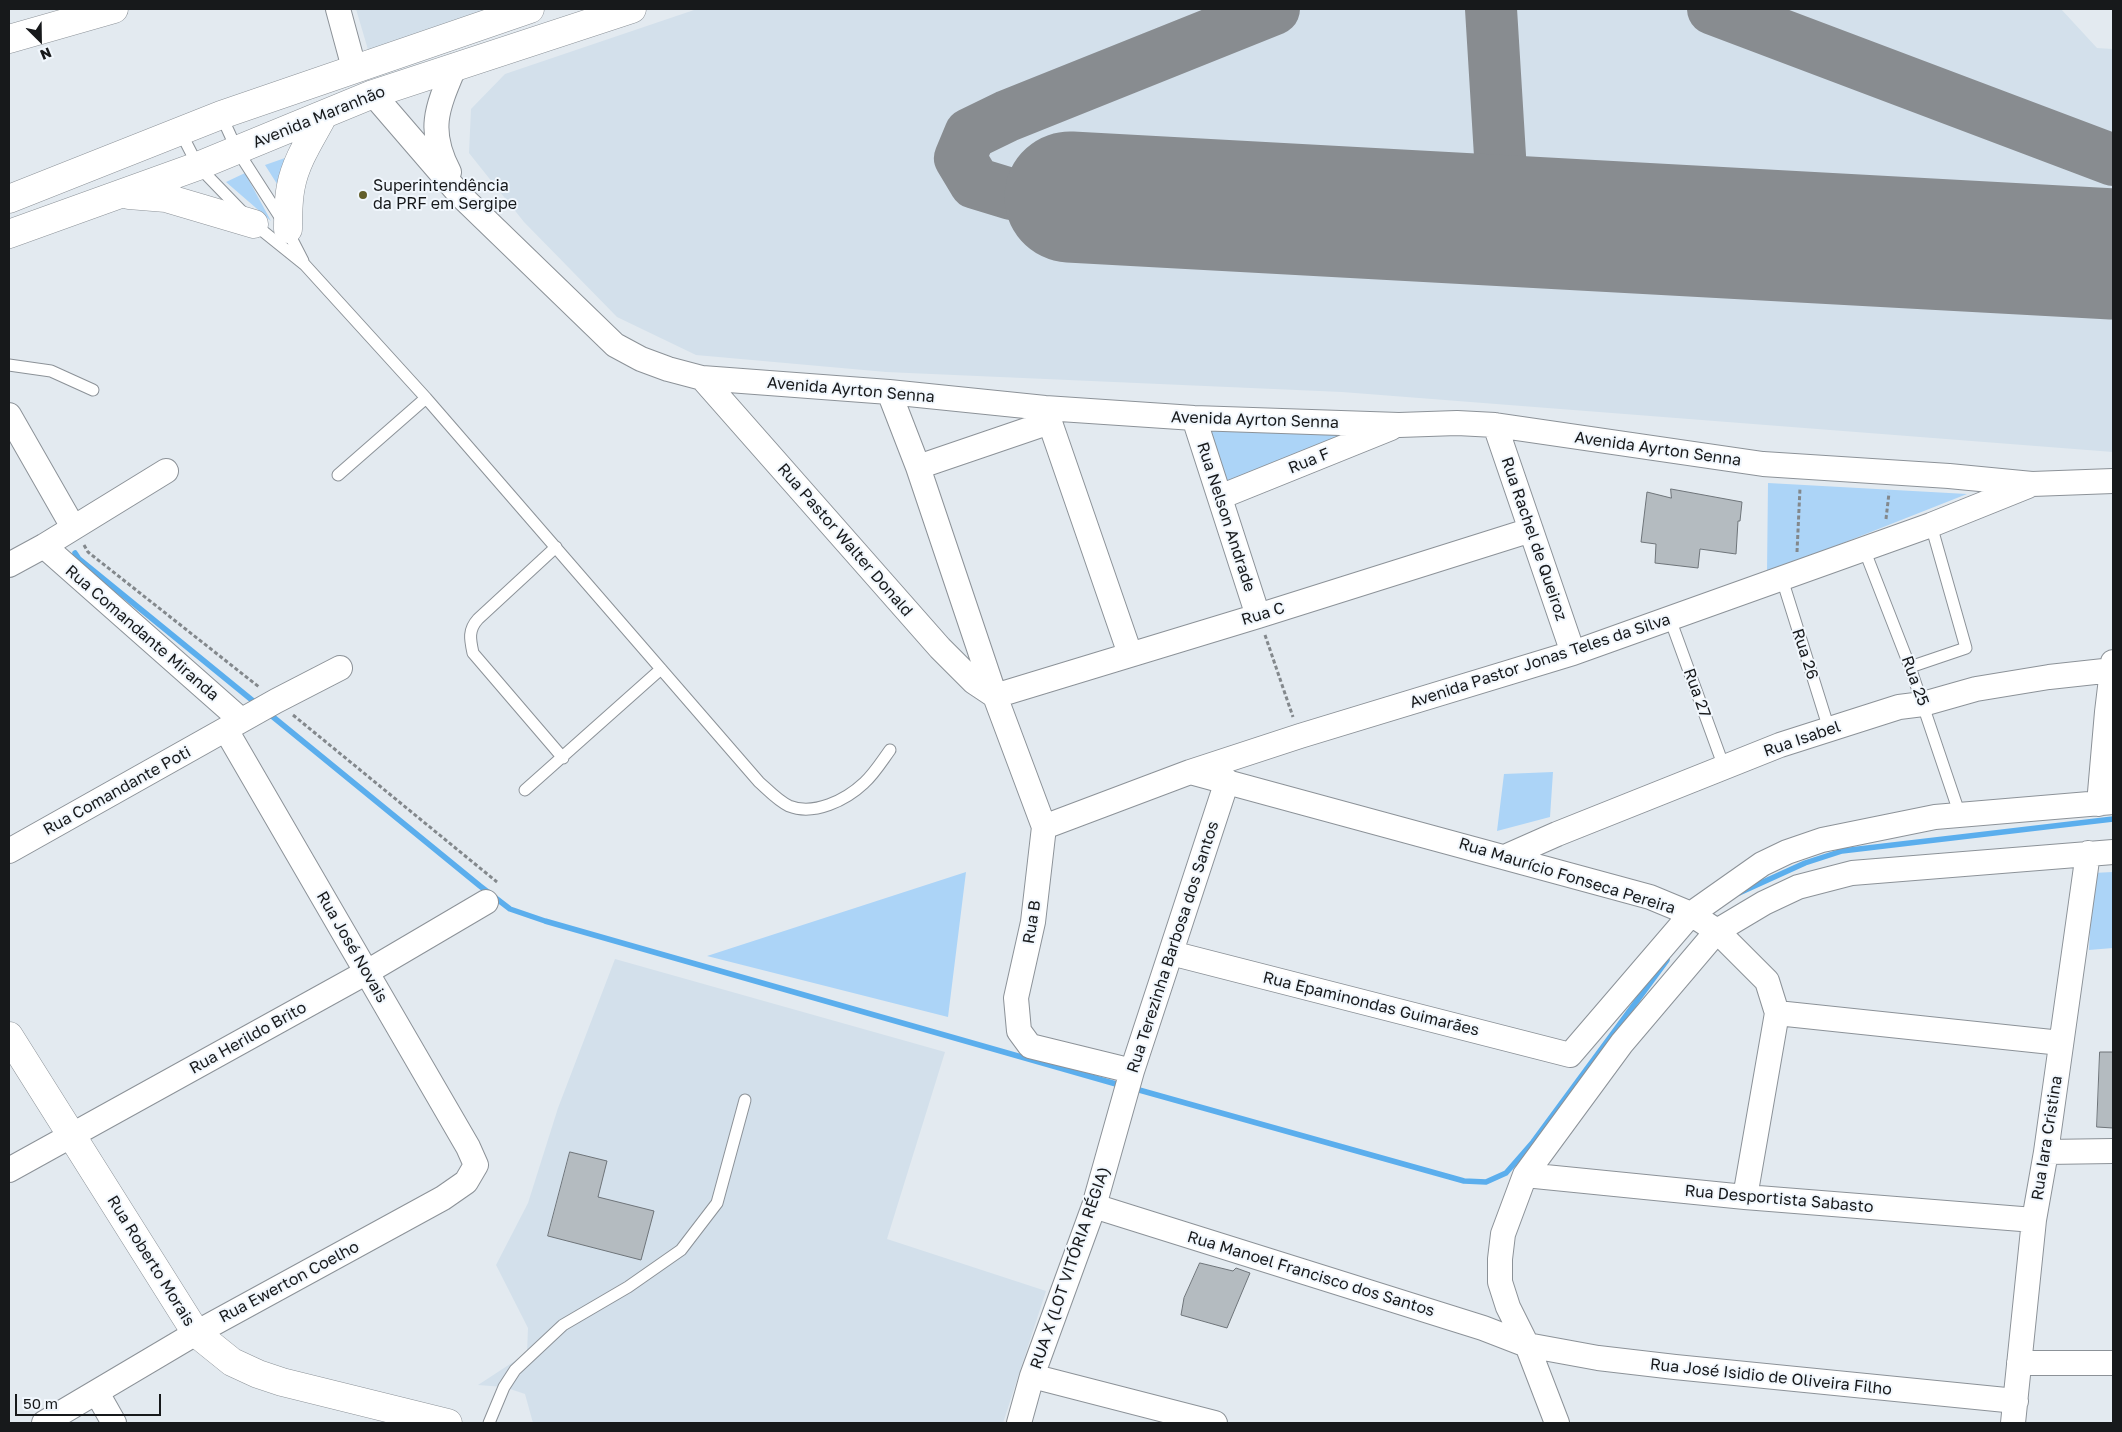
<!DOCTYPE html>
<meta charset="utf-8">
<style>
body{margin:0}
#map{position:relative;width:2122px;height:1432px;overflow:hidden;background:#e3eaf0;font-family:"Golos Text",sans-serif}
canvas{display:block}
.frame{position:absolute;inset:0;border:10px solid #17191b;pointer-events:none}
.north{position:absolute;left:15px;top:15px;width:50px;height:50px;-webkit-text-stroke:4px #f1f7fd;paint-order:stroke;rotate:157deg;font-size:14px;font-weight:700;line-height:20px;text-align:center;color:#17191b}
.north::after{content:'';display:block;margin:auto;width:18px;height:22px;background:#17191b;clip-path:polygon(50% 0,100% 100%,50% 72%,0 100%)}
.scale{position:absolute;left:15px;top:1394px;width:146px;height:22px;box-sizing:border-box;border:2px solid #17191b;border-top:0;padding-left:6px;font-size:15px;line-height:18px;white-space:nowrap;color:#17191b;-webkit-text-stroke:4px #f1f7fd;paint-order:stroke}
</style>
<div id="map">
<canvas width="2122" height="1432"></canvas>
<div class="frame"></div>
<div class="north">N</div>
<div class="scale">50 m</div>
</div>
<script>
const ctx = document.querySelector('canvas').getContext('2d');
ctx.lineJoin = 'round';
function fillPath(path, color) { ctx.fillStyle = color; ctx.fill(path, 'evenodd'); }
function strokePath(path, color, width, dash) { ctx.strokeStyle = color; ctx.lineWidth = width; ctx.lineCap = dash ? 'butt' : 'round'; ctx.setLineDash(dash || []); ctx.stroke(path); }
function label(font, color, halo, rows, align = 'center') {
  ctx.font = font + ' "Golos Text",sans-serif'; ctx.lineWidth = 4; ctx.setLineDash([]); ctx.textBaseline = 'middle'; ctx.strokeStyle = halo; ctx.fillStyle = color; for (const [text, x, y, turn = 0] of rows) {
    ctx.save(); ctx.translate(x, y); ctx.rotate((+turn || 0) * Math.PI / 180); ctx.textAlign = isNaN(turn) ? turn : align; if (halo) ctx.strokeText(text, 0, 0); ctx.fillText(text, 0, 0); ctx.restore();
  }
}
fillPath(new Path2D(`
 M356,9H489L369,53Z
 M697,9H2061L2097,48L2113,49V452L1342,392L886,372L696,355L617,317L524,222L469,153L471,109L505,74Z
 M615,959L945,1052L887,1239L1046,1291L1003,1423H533L525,1394L504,1387L478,1385L527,1353L528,1328L496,1265L528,1203L558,1108Z`), '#d3e0eb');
fillPath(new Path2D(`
 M305,151L291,206L265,165Z
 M245,173L271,221L226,182Z
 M1208,431H1359L1225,484Z
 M1768,483L1967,494L1767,573Z
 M1553,772L1550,817L1497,831L1504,774Z
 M966,872L948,1017L707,956Z
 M2113,872V948L2089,950L2093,873Z`), '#acd4f7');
strokePath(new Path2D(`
 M75,553L79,559L258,705
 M267,712L480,886L510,909L545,921L1123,1086
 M1739,893L1805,863L1842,851L2113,819
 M1132,1088L1464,1181L1486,1182L1506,1173L1533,1142L1667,960`), '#5baeed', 5.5);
strokePath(new Path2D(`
 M1491,9L1504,221
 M1713,9L2113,160
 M1070,197L1011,194L975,183L960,158L970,134L1007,116L1274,9`), '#888c90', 52);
strokePath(new Path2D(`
 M1070,197L2113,254`), '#888c90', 131);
const building = new Path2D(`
 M1671,489L1742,502L1740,521H1738L1736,554L1700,549L1698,568L1655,563L1656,544L1641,542L1647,492L1671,498Z
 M2100,1052H2113V1128L2097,1127Z
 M570,1152L607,1161L598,1197L654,1211L641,1260L548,1236Z
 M1200,1263L1233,1271L1236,1268L1250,1273L1227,1328L1181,1315L1184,1298Z`);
fillPath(building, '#b4bbc0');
strokePath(building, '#6e7479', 1);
const lane = new Path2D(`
 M221,115L237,150L282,220L303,261
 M180,131L198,166L254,224L305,265L426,398L759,782C768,790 778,801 789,806C814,816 846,800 864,783C874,774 882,761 890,750
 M9,365L51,371L93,390
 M338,475L426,398
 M556,547L478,619C468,630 470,639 473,653L563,758
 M1864,549L1910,667L1960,815
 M1782,579L1829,729
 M1670,619L1724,767
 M1910,667L1966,648L1931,525
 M525,790L661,669
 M489,1423L504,1387L515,1370L563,1325L628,1287L681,1250L717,1203L745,1100`);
const street = new Path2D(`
 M338,9L354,68
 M373,94L461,196L615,345L641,359L668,369L702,378L889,392L1045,408L1194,418L1399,425L1457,423L1495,425L1763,464L1949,476L2032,484L2113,481
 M449,172C427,130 437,108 454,68
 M702,378L940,648L974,682L995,696
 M889,392L918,467L995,696L1044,827L1033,922L1016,998L1019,1031L1030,1046L1132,1071
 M1045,408L1130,654
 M9,415L73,527
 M1194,418L1258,616
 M1495,425L1573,653
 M918,467L1050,422
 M1220,497L1391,428
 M44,546L241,720
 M9,565L44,546L166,471
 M995,696L1258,616L1531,530
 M1190,772L1650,897L1691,914L1717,931L1767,981L1777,1013L1745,1197
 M2099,804L2107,712L2113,662
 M1044,827L1190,772L1300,736L1573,653L1931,525L2028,486
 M9,851L276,701L340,668
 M1505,857L1557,834L1780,745L1899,707L1923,704L1976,689L2049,677L2113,670
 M1171,953L1570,1055L1691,914L1762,864L1787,852L1822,840L1935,817L2113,802
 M1777,1013L2061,1043
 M2046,1152L2113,1151
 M9,1170L367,972L486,902
 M1525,1175L1745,1197L2034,1220
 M1094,1206L1483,1328L1527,1345L1598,1358L1675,1367L2016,1401
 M2019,1363H2113
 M1032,1376L1215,1423
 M97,1393L114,1423
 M44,1423L196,1333L443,1198L466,1182L476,1165L468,1147L226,730
 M1019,1423L1032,1376L1094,1206L1132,1071L1227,781
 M1557,1423L1527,1345L1508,1307L1500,1282V1259L1503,1234L1525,1175L1622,1043L1717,931L1764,903L1798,887L1852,873L2113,852
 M2013,1423L2034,1220L2046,1152L2088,853`);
const secondary = new Path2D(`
 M9,39L114,9
 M129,195L166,198L254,224
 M9,199L221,115L530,9
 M288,229C288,215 288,200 291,186C296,160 312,137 324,114
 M9,234L198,166L373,94L632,9
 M9,1036L196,1333L232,1362L258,1374L282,1382L448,1423`);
strokePath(lane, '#8c9298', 13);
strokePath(street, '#8c9298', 26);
strokePath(secondary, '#8c9298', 29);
strokePath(new Path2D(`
 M1886,519L1889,493
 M84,545L88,552L259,687
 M1797,552L1800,488
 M1265,635L1293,717
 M293,715L497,882`), '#83888c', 3, [4, 2.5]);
strokePath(lane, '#fff', 11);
strokePath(street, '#fff', 24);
strokePath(secondary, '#fff', 28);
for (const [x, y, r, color] of [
 [363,195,5,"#625e2a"]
]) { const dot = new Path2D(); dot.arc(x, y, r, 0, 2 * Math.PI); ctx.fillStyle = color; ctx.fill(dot); strokePath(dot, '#f1f7fd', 2); }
label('16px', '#17191b', '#f1f7fd', [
 ["Avenida Maranhão",319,117,-22],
 ["Avenida Ayrton Senna",851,390,5],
 ["Avenida Ayrton Senna",1255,420,2],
 ["Avenida Ayrton Senna",1658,449,8],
 ["Rua F",1309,461,-22],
 ["Rua Nelson Andrade",1226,517,72],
 ["Rua Rachel de Queiroz",1534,539,71],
 ["Rua Pastor Walter Donald",845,540,49],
 ["Rua C",1263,614,-17],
 ["Rua Comandante Miranda",142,633,41],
 ["Rua 26",1805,654,72],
 ["Avenida Pastor Jonas Teles da Silva",1540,661,-18],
 ["Rua 25",1915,681,70],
 ["Rua 27",1697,693,70],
 ["Rua Isabel",1802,739,-19],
 ["Rua Comandante Poti",117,791,-29],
 ["Rua Maurício Fonseca Pereira",1567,876,17],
 ["Rua B",1032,922,-81],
 ["Rua José Novais",352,947,60],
 ["Rua Terezinha Barbosa dos Santos",1173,947,-72],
 ["Rua Epaminondas Guimarães",1371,1004,14],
 ["Rua Herildo Brito",248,1038,-29],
 ["Rua Iara Cristina",2047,1138,-81],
 ["Rua Desportista Sabasto",1779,1199,5],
 ["Rua Roberto Morais",151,1261,58],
 ["RUA X (LOT VITÓRIA RÉGIA)",1070,1268,-71],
 ["Rua Manoel Francisco dos Santos",1311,1274,17],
 ["Rua Ewerton Coelho",289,1282,-28],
 ["Rua José Isidio de Oliveira Filho",1771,1377,6]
]);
label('16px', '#17191b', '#f1f7fd', [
 ["Superintendência",373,186],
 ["da PRF em Sergipe",373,204]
], 'left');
</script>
